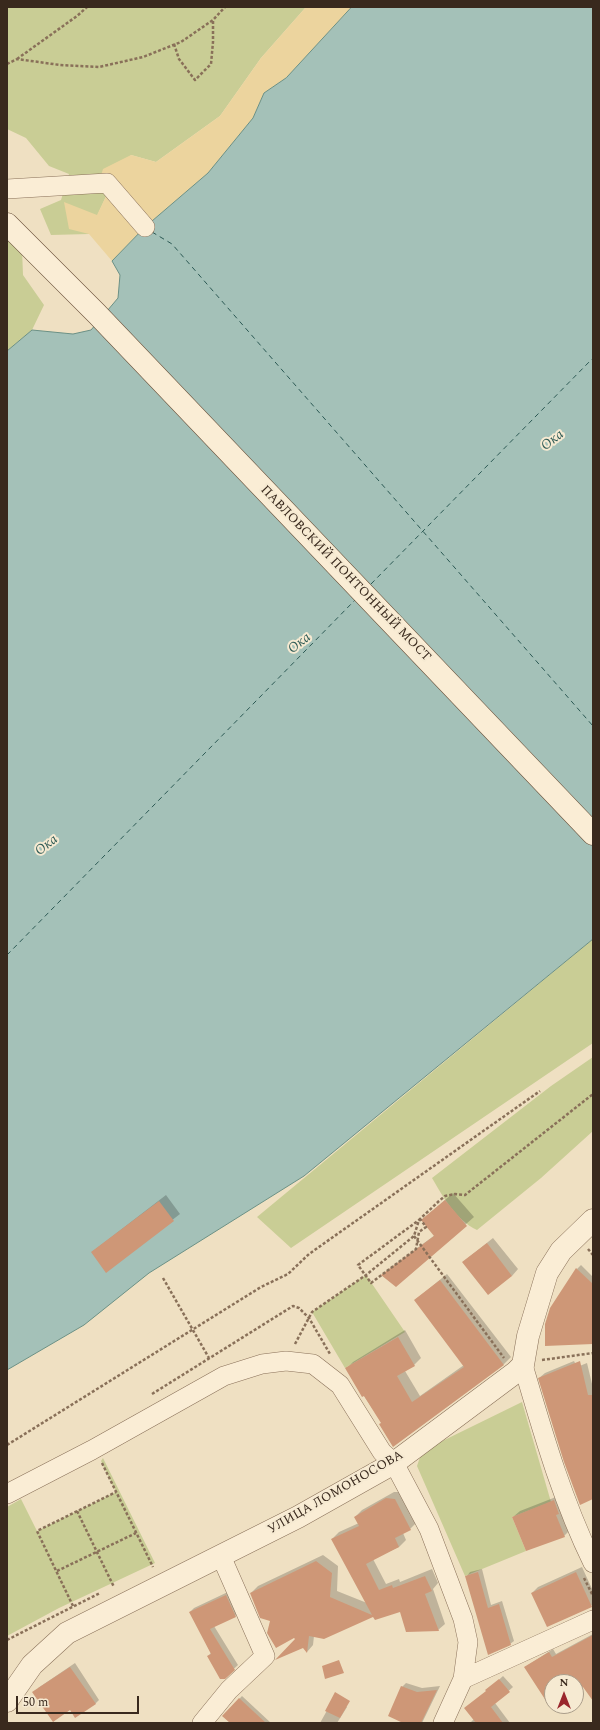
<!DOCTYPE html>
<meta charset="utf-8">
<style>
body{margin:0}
#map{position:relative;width:600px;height:1730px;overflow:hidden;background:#efe0c2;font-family:Spectral,serif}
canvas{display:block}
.frame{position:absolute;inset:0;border:8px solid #39291d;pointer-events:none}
.north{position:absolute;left:544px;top:1674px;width:40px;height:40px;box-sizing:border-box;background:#f6ead2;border:1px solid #aa9d8a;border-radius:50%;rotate:0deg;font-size:11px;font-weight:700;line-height:16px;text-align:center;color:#39291d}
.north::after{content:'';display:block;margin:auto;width:14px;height:18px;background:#9a272d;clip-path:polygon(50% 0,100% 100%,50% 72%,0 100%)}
.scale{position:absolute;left:16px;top:1696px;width:123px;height:18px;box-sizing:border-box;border:2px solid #39291d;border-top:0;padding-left:5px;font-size:12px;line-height:14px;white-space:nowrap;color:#39291d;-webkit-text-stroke:3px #f6ead2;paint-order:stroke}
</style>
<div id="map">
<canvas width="600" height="1730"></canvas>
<div class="frame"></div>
<div class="north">N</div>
<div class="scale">50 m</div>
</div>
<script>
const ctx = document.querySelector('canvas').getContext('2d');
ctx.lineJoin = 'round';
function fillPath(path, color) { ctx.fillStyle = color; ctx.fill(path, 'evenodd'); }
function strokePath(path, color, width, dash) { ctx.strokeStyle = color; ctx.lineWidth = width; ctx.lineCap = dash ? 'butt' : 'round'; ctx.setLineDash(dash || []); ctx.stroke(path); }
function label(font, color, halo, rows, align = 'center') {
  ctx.font = font + ' Spectral,serif'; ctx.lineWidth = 4; ctx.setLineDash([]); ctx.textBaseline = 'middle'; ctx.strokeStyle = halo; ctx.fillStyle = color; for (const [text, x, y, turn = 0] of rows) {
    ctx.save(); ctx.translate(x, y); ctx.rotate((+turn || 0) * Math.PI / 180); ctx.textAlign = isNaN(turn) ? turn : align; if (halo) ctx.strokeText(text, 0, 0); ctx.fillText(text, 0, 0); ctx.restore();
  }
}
fillPath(new Path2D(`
 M7,7H306L261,58L220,116L156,162L131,155L108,192L89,234L51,235L40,209L61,200L69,174L49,166L26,138L7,129Z
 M7,237L22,249L23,275L44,305L32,330L7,351Z
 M593,939V1043L291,1248L257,1217Z
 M593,1057V1131L541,1178L477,1230C456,1220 443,1197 432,1178L551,1086Z
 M366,1275L405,1332L345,1368L312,1312Z
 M522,1402L551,1502L512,1517L526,1551L465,1576L417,1466L422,1451Z
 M103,1458L155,1563L59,1608L7,1636V1507L21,1499L37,1531L116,1492L101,1461Z`), '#c9cd95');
fillPath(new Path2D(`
 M306,7H352L286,78L264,93L253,118L208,173L145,227L112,261L89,234L69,229L64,202L97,215L108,192L98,185L103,169L131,155L156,162L220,116L261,58Z`), '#ecd49e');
const water = new Path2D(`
 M352,7H593V939L304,1176L149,1273L84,1325L7,1370V351L32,330L73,334L91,330L118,298L120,275L112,261L145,227L208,173L253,118L264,93L286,78Z`);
fillPath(water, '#a4c1b8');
strokePath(water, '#6b9085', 1);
fillPath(new Path2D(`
 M453,1193L474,1217L396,1286L383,1275L390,1268L435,1235L422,1220Z
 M166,1195L180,1214L106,1271L92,1252Z
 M493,1238L518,1269L512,1276L463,1262Z
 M581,1265L593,1277V1342L577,1269Z
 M447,1274L511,1357L504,1364L393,1446L382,1423L346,1369L353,1362L405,1330L421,1358L414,1365L405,1371L420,1396L464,1365L415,1300Z
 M574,1361L577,1367L587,1363L593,1388V1498L539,1378L545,1373Z
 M394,1492H402L417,1522L410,1529L403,1533L406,1540L399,1547L373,1559L386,1584L399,1579L400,1582L432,1569L438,1583L433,1589L445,1624L438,1630L401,1611L374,1616L314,1636L313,1645L307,1652L296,1639L271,1620L251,1593L258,1586L323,1555L338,1566L337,1591L367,1603L332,1539L339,1532L359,1523L355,1517L362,1510Z
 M561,1495L570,1530L564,1536L513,1517L520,1511Z
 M582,1567L593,1591V1604L591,1606L532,1593L538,1587Z
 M482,1569L491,1605L502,1601L514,1641L510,1644L467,1576L470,1572Z
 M230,1591L239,1612L235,1616L214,1626L238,1665L224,1678L208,1656L211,1653L190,1612L194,1608Z
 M593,1634V1698L584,1686L576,1690V1682H552V1705L525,1667L553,1649L556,1654Z
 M75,1663L99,1700L95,1704L70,1709L38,1688Z
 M503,1676L513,1687L495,1703L510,1723H470L474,1719L487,1691Z
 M406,1683L422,1688L440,1686L422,1723H406L402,1687Z
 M242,1696L271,1723H231L223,1716Z
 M334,1698L347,1707L337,1723H320Z`), '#0003');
strokePath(new Path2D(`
 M152,232L172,244L593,726
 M371,584L593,358
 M7,955L356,599`), '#2c5954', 1, [5, 4]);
fillPath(new Path2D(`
 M445,1200L467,1226L396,1287L381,1275L434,1236L421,1220Z
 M159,1201L174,1221L106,1273L91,1252Z
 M487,1243L512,1276L488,1295L462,1262Z
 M576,1268L593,1284V1344L545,1346V1324L550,1308Z
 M440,1280L504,1365L393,1447L379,1424L381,1423L364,1396L362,1397L345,1368L398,1337L415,1366L397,1376L412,1402L464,1367L414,1300Z
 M580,1361L588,1395H593V1499L580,1505L564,1462L538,1378Z
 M386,1498L395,1499L411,1530L395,1538L399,1547L366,1564L379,1590L392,1585L393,1588L425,1576L432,1591L425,1594L439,1631L406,1632L400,1612L375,1620L373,1617L324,1639L309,1636L307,1653L303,1648L275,1660L295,1639L294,1638L276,1648L267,1633L270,1621L260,1618L250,1593L316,1561L332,1573L330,1597L372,1615L331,1539L359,1526L354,1517Z
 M554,1500L559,1514L556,1515L565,1537L526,1551L512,1517Z
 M478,1572L488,1608L499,1604L511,1645L488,1655L465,1576Z
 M576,1572L592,1607L547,1627L531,1593Z
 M226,1595L236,1617L210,1629L235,1670L225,1679H220L207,1656L211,1654L189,1612Z
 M593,1635V1701L583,1687L576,1691V1682H552V1706L550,1707L524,1667L549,1652L552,1657Z
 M339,1660L344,1673L325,1679L322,1666Z
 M70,1667L96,1704L75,1718L70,1710L53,1722L32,1692Z
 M499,1679L510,1692L491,1707L503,1723H476L464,1708L486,1691L485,1690Z
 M401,1686L417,1692L437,1690L421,1723H403L388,1716Z
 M335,1692L350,1701L340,1718L325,1711Z
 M239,1698L266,1723H230L222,1716Z`), '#ce9777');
const minor = new Path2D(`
 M7,189L107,183L145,227
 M523,1365C543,1433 562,1500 593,1563
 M7,1494L92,1450L224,1376L262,1364L286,1361L313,1364L340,1385L382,1452L394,1463L429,1529L463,1619L468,1642L463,1679L443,1723
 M463,1679L593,1620
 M202,1723L229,1690L265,1656L221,1556`);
const tertiary = new Path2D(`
 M7,1701L32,1665L67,1633L298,1517L394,1463L516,1372L523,1365L528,1336L547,1273L561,1251L593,1220`);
const secondary = new Path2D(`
 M7,224L97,314L593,834`);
strokePath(minor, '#897059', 20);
strokePath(tertiary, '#897059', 23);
strokePath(secondary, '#6b523c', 23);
strokePath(new Path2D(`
 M174,44L179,59L195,80L211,64L213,42V20
 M17,59L77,16L87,7
 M7,64L17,59L60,65L99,67L143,57L181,42L213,20L225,7
 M419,1220H421L426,1227L419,1232L416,1249L371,1283L358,1265Z
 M414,1236L504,1358
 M588,1249L593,1255
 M163,1278L209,1358
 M295,1344L312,1312L366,1275L414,1236L419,1220L439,1201L445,1196L455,1194L465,1195L593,1094
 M542,1360L593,1353
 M152,1394L293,1306L299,1308L309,1318L330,1354
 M7,1445L261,1287L288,1274L309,1254L540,1091
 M102,1463L153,1567
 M77,1511L114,1587
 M57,1571L136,1533
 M584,1578L593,1596
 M73,1606L37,1531L116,1492
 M7,1640L100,1593`), '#897059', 2.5, [3, 2]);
strokePath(minor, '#faedd5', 19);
strokePath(tertiary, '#faedd5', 22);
strokePath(secondary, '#faedd5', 22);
label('13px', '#39291d', '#f6ead2', [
 ["ПАВЛОВСКИЙ ПОНТОННЫЙ МОСТ",345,574,46],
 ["УЛИЦА ЛОМОНОСОВА",336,1493,-30]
]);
label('italic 14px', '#2c5954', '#f6ead2', [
 ["Ока",553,441,-39],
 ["Ока",300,644,-39],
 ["Ока",47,846,-39]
]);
</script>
